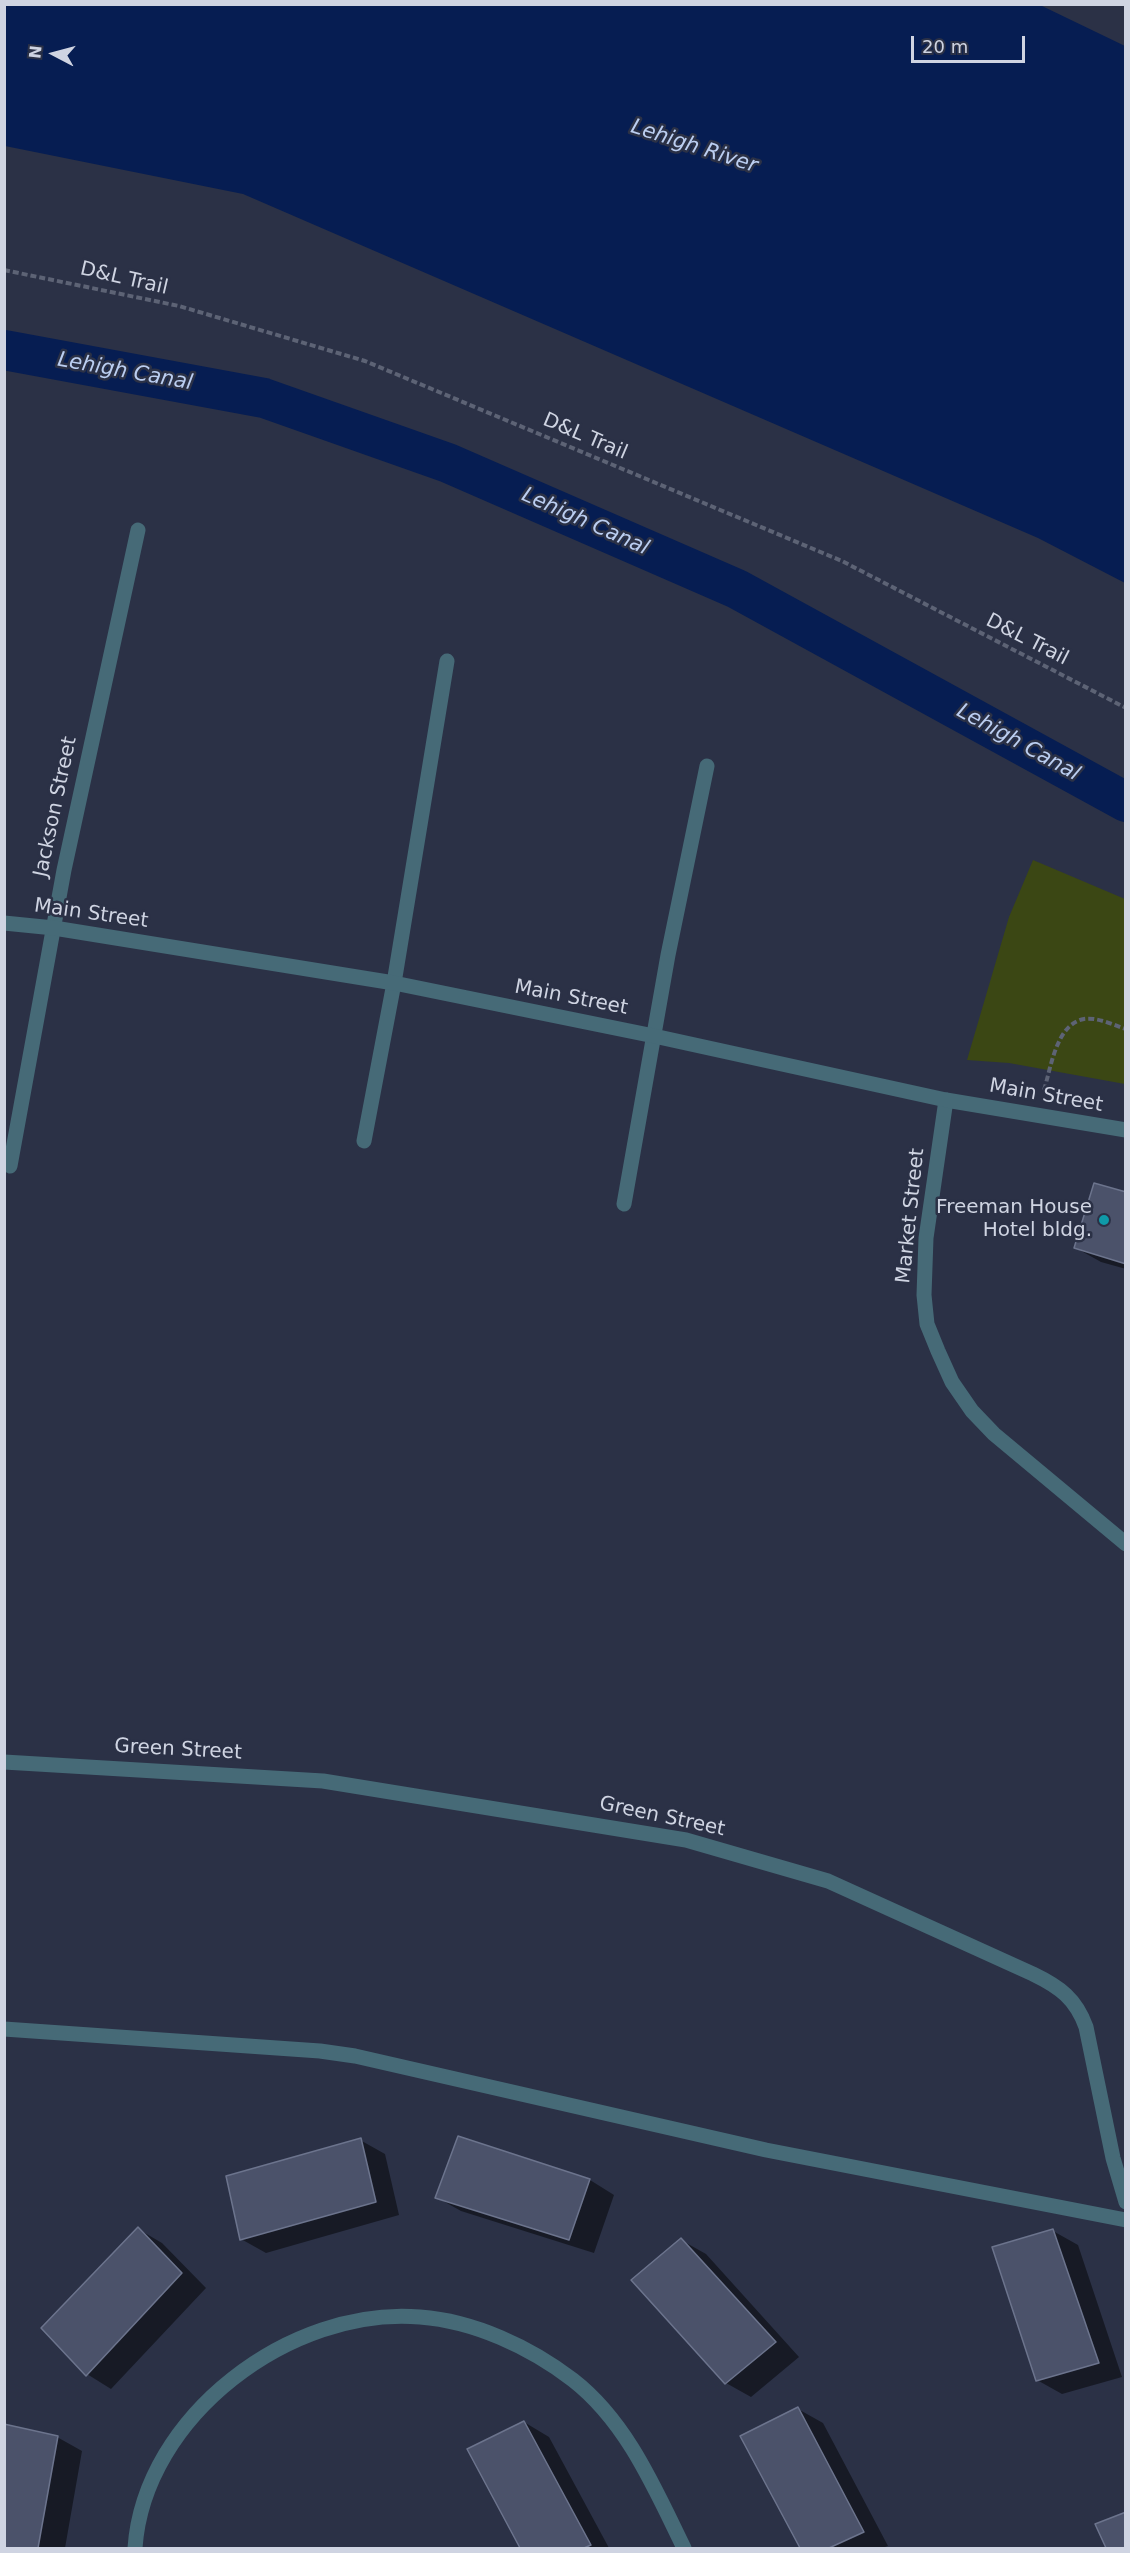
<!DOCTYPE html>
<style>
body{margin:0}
#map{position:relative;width:1130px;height:2553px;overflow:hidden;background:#2b3146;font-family:"DejaVu Sans",sans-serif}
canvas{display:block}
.frame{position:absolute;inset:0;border:6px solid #cfd4e2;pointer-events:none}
.north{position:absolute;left:24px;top:24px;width:60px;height:60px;-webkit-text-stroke:4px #2b3146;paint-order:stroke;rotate:276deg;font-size:16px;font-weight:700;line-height:24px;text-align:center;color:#cfd4e2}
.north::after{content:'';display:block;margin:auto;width:21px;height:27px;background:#cfd4e2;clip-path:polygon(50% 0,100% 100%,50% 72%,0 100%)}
.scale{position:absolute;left:911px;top:36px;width:114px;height:27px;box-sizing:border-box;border:3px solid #cfd4e2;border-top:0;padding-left:8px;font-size:18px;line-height:21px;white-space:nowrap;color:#cfd4e2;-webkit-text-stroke:4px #2b3146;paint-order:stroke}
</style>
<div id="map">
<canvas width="1130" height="2553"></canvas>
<div class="frame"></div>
<div class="north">N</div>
<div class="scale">20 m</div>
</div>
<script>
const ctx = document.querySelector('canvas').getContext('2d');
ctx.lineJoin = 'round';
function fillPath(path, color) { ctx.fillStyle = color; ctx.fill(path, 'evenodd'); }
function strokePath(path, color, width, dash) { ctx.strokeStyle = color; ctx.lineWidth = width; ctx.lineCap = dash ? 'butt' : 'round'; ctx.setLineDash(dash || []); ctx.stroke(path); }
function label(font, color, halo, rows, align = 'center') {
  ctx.font = font + ' "DejaVu Sans",sans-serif'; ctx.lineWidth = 5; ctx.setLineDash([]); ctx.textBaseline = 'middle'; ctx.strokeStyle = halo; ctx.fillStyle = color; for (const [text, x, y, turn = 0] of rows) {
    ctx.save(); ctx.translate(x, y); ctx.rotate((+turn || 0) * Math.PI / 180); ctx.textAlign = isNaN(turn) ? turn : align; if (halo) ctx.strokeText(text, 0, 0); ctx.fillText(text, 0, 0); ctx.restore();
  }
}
fillPath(new Path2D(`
 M1033,860L1125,899V1084L1009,1063L967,1060L1009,917Z`), '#3b4714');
fillPath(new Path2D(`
 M1040,5L1125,46V583L1038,538L243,194L5,146V5Z`), '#061d52');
fillPath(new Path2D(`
 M1126,1193V1269L1101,1262L1076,1248Z
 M458,2138L590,2180L614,2195L594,2253L461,2211L436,2197Z
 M360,2140L385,2154L399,2215L266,2253L241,2239Z
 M138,2229L162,2243L206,2288L111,2389L87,2374Z
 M1053,2231L1078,2245L1122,2377L1062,2394L1037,2380Z
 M681,2240L706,2254L799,2357L751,2397L726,2383Z
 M798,2409L823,2423L888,2546L882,2548H802L742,2436Z
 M524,2422L549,2437L609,2548H521L469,2449Z
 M4,2426L57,2437L82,2451L65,2548H4Z`), '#0007');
strokePath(new Path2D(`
 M4,350L264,398L448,463L737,589L1126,802`), '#061d52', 40);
const building = new Path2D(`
 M1094,1183L1126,1192V1264L1074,1248Z
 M458,2136L590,2179L569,2240L435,2198Z
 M361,2138L376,2202L240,2240L226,2176Z
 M138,2227L182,2273L86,2376L41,2328Z
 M1053,2229L1099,2363L1036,2381L992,2247Z
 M681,2238L776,2342L725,2384L631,2280Z
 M798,2407L864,2532L829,2548H800L740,2436Z
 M524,2421L591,2545L584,2548H520L467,2449Z
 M4,2424L58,2436L38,2548H4Z
 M1126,2512V2548H1106L1095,2524Z`);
fillPath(building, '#4b526a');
strokePath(building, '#6c748d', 1.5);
strokePath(new Path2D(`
 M4,270L179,306L365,361L842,561L1126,708
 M1044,1090C1051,1068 1056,1024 1084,1019C1098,1017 1113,1025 1126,1029`), '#5d6375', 4, [6, 3]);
strokePath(new Path2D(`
 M364,1141L394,983L447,661
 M624,1204L668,955L707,766
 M4,2029L320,2051L355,2056L766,2150L1126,2220`), '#466a77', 15);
strokePath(new Path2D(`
 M946,1100L926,1238L924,1295L927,1324L938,1351L952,1382L972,1411L994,1434L1126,1544
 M10,1166L64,870L138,530
 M4,1762L323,1781L686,1840L828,1881L1033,1974C1060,1987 1076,1999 1086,2027L1113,2158L1126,2202
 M135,2548C144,2416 291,2306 420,2317C474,2321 530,2347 573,2380C627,2422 655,2489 684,2548`), '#466a77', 15);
strokePath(new Path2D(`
 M4,923L54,928L394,983L654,1036L946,1100L1126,1130`), '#466a77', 15);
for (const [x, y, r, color] of [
 [1104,1220,6,"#0f9aa8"]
]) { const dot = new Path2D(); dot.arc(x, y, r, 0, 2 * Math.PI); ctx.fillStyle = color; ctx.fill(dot); strokePath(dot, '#2b3146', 2); }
label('20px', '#cfd4e2', '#2b3146', [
 ["D&L Trail",124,279,13],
 ["D&L Trail",585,437,23],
 ["D&L Trail",1027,640,27],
 ["Jackson Street",56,807,-78],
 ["Main Street",91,914,8],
 ["Main Street",571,998,11],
 ["Main Street",1046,1096,10],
 ["Market Street",911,1216,-84],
 ["Green Street",178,1750,3],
 ["Green Street",662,1817,12]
]);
label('20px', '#cfd4e2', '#2b3146', [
 ["Freeman House",1092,1208],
 ["Hotel bldg.",1092,1231]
], 'right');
label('italic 21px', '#bbcef1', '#2b3146', [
 ["Lehigh River",694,147,18],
 ["Lehigh Canal",125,372,10],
 ["Lehigh Canal",585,522,24],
 ["Lehigh Canal",1018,743,29]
]);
</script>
